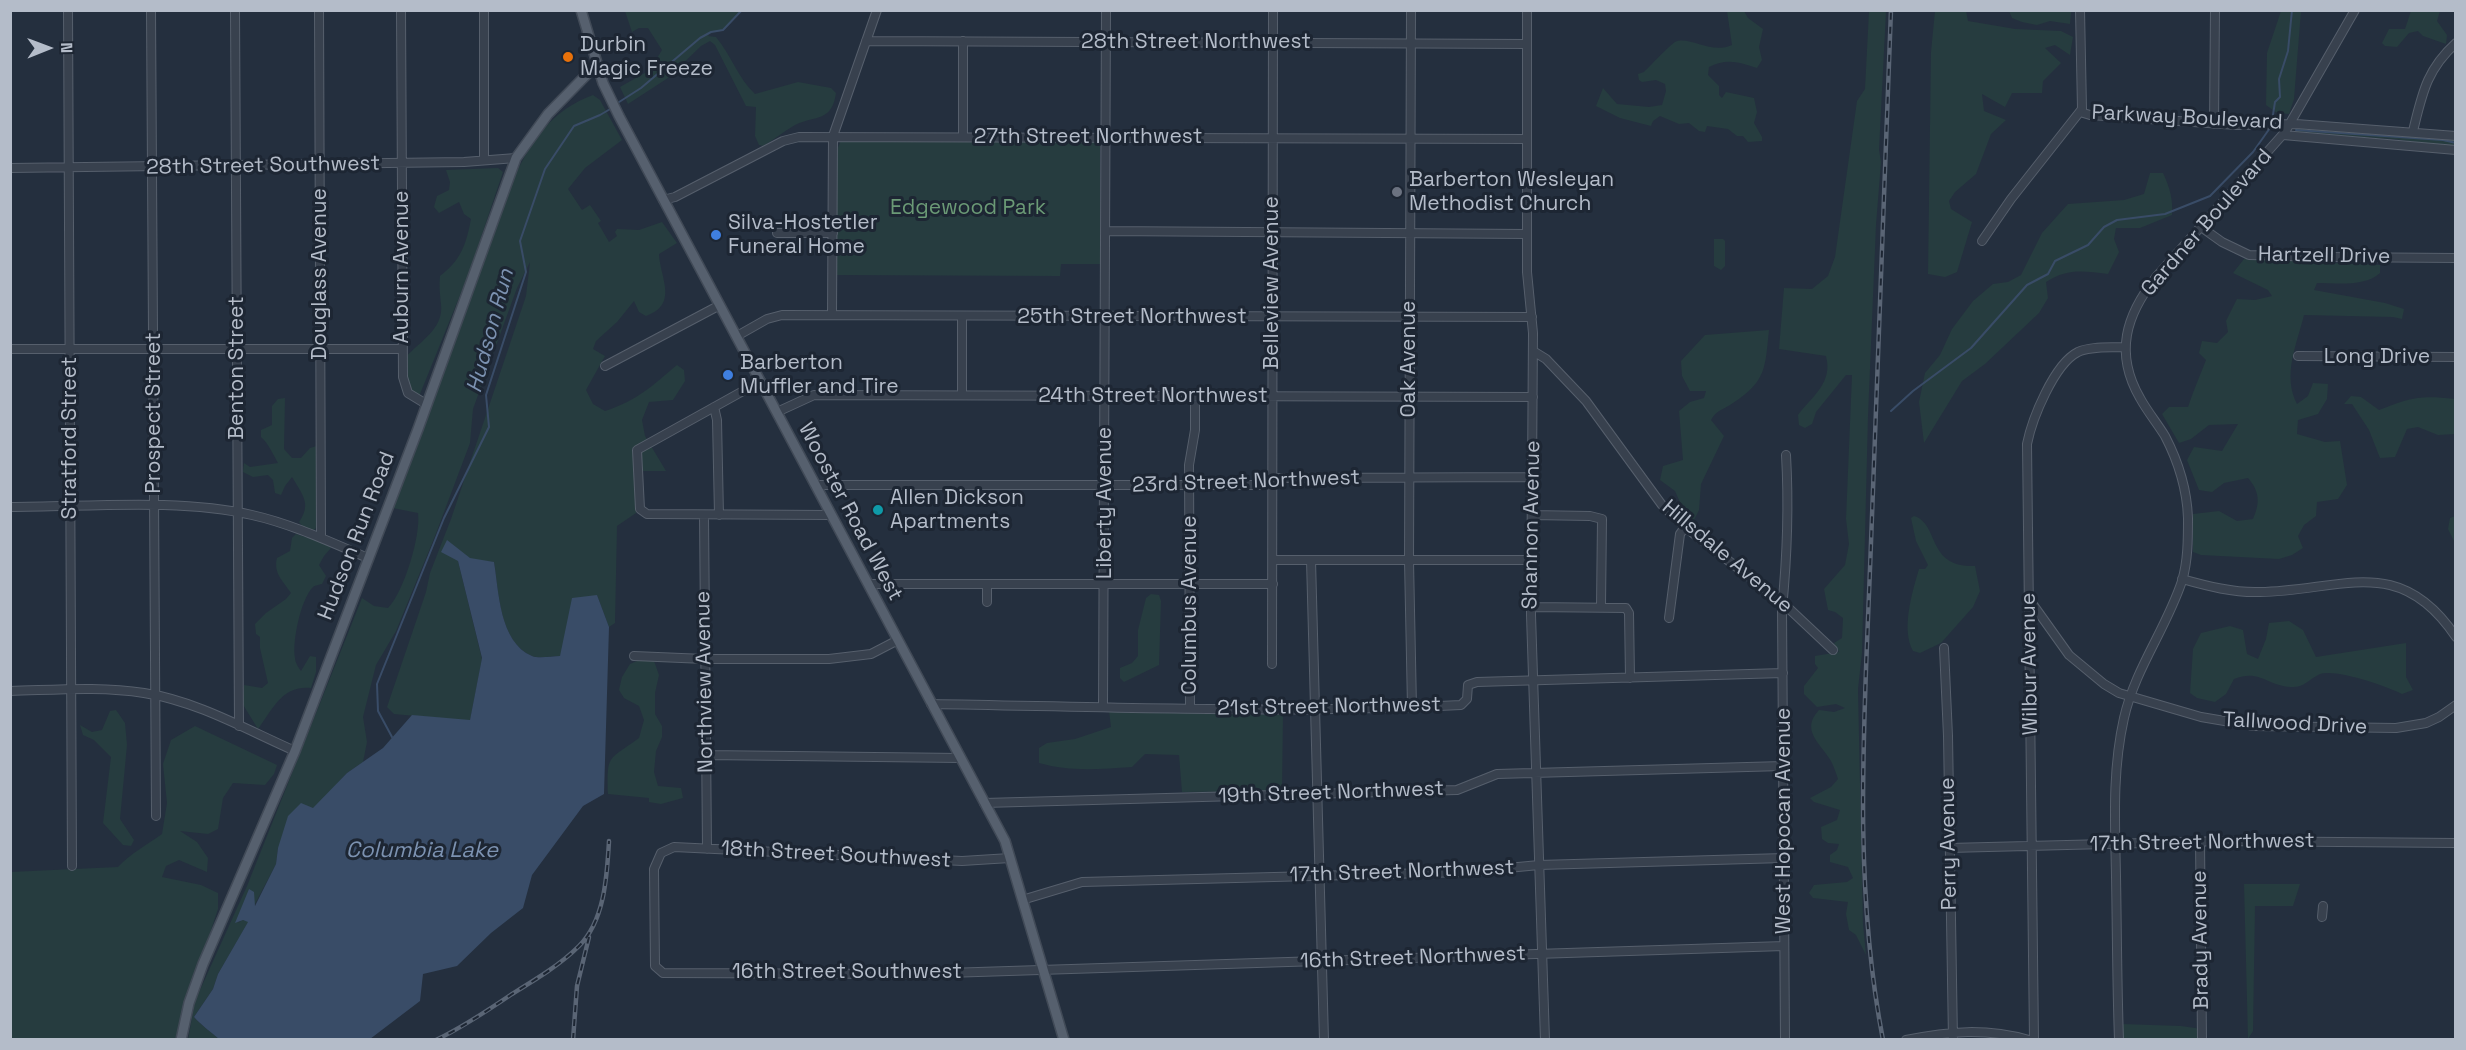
<!DOCTYPE html>
<style>
body{margin:0}
#map{position:relative;width:2466px;height:1050px;overflow:hidden;background:#242f3e;font-family:"Space Grotesk",sans-serif}
canvas{display:block}
.frame{position:absolute;inset:0;border:12px solid #b4bcc9;pointer-events:none}
.north{position:absolute;left:18px;top:18px;width:60px;height:60px;-webkit-text-stroke:4px #1d2633;paint-order:stroke;rotate:89deg;font-size:16px;font-weight:700;line-height:24px;text-align:center;color:#b4bcc9}
.north::after{content:'';display:block;margin:auto;width:21px;height:27px;background:#b4bcc9;clip-path:polygon(50% 0,100% 100%,50% 72%,0 100%)}
</style>
<div id="map">
<canvas width="2466" height="1050"></canvas>
<div class="frame"></div>
<div class="north">N</div>
</div>
<script>
const ctx = document.querySelector('canvas').getContext('2d');
ctx.lineJoin = 'round';
function fillPath(path, color) { ctx.fillStyle = color; ctx.fill(path, 'evenodd'); }
function strokePath(path, color, width, dash) { ctx.strokeStyle = color; ctx.lineWidth = width; ctx.lineCap = dash ? 'butt' : 'round'; ctx.setLineDash(dash || []); ctx.stroke(path); }
function label(font, color, halo, rows, align = 'center') {
  ctx.font = font + ' "Space Grotesk",sans-serif'; ctx.lineWidth = 6; ctx.setLineDash([]); ctx.textBaseline = 'middle'; ctx.strokeStyle = halo; ctx.fillStyle = color; for (const [text, x, y, turn = 0] of rows) {
    ctx.save(); ctx.translate(x, y); ctx.rotate((+turn || 0) * Math.PI / 180); ctx.textAlign = isNaN(turn) ? turn : align; if (halo) ctx.strokeText(text, 0, 0); ctx.fillText(text, 0, 0); ctx.restore();
  }
}
fillPath(new Path2D(`
 M742,10L723,30L711,32L708,36L716,37C731,55 738,78 755,94L798,82L831,88L836,93C832,122 816,115 795,125C784,131 774,140 763,146L759,145L755,136L756,107L746,106L715,45L710,41L701,46L668,78L628,104L620,87L650,70L662,50L648,28H639L632,32L625,11Z
 M1727,11H1744L1748,18L1763,29L1759,47L1762,60L1757,68C1738,62 1727,58 1709,67L1708,75L1719,86V95L1722,98L1726,92L1754,98L1757,112L1754,123L1762,137V141L1748,142L1743,136H1737L1728,129L1707,126L1705,132L1699,131L1689,123L1679,124L1660,116L1653,121L1651,126L1620,118L1596,106L1603,88L1617,104L1649,107L1662,105L1666,91L1665,84L1656,80L1642,82L1639,80L1638,74L1644,72C1649,67 1670,45 1675,42C1689,35 1711,55 1732,45Z
 M1869,11H1886L1879,150L1881,162L1876,225L1868,416L1862,653L1858,689L1863,924L1866,955L1856,935L1849,930L1846,914L1848,902L1813,898L1809,893L1814,885L1847,882L1853,878L1848,867L1830,862V855L1837,850L1839,844L1828,843L1822,839L1821,827L1837,820L1840,810L1814,802L1810,798L1831,787L1838,779C1836,773 1834,767 1831,761C1820,743 1800,730 1819,710L1834,712L1845,708L1836,704L1817,707L1804,694V686L1818,668L1815,664V656L1839,652L1834,643L1842,638L1843,618L1835,612L1828,610L1824,589L1845,565L1849,544L1846,519L1852,375H1846L1816,412L1812,424L1805,428L1799,425L1798,415C1813,395 1833,383 1826,356L1779,349L1784,288L1812,289L1828,276L1835,257L1857,101L1865,89Z
 M1935,11H1966L1968,21L2015,29L2061,31L2073,37L2070,55L2055,45L2045,48L2061,63L2043,81L2042,93H2012L2005,107L1982,94L1984,111L2006,120L1991,134L1976,174L1955,192L1949,201L1951,209L1972,222L1957,272L1945,277L1928,274L1931,52Z
 M2009,11H2071L2070,24L2050,21L2037,25L2022,22L2012,18Z
 M2281,11H2301L2294,99L2289,114L2277,113L2266,105L2267,53Z
 M2411,11H2440L2437,21L2447,35L2446,44L2423,36L2418,31L2409,33L2397,47L2385,46L2382,43L2389,29H2405Z
 M593,95L600,100L622,140L585,168L568,189L582,210L590,205L601,221L598,223L609,242L617,236L615,232L617,229L639,230L662,222L677,243L659,254C660,278 679,304 646,316L639,312L634,301L617,322L596,341L593,349L605,356L586,390L593,404L605,411C638,400 652,386 677,365L684,370L685,381L673,400L649,402L642,420L645,436L666,471H636V513L617,526L615,623L609,627L597,595L560,656C552,656 539,659 532,656C499,642 499,592 494,562L458,561L482,659L470,721L394,714L387,707L426,592L430,573L451,519L526,296L530,262L517,288L473,409L470,443L435,536L396,631L376,665L363,717L367,742L363,762L347,773L278,848L276,864L254,906V892L238,923L242,920L249,921L218,974L213,989L194,1017C202,1026 210,1031 219,1039L188,1040L195,1001L247,886L362,598L374,606L388,608C404,592 421,535 418,513L393,508L514,177C533,139 552,110 593,95Z
 M2301,127L2455,140V148L2395,139L2297,133L2295,128Z
 M841,140L1100,141V264H1061L1060,276L837,275V150Z
 M498,168L503,172L469,273L420,394H415L409,386L406,357C420,341 444,329 441,304C440,294 439,287 440,276C461,260 466,245 471,219L464,214L459,202L439,213L434,207L437,196L449,190L450,182L446,170Z
 M2150,173H2163C2170,188 2173,199 2172,215L2140,228H2116L2114,239L2119,252L2108,274C2083,271 2068,268 2046,282L2048,298L2039,313L1985,364L1962,381L1924,443L1919,402L1925,373L1940,355L1952,329L1973,301L1993,284L2008,282L2021,275L2042,233L2068,204L2124,200L2144,194Z
 M1714,239H1723L1725,241V266L1721,270L1714,266Z
 M2244,259L2380,265V273C2365,287 2337,283 2317,283L2314,290L2385,303L2404,309L2402,319L2393,317L2304,315C2297,344 2282,375 2297,404L2308,396L2313,383L2328,384L2327,399L2318,414L2298,420L2297,434L2325,442L2340,441L2347,485L2338,499L2317,502L2316,516L2304,525L2298,536L2303,548L2292,555L2279,559L2201,555L2193,552V514L2219,511L2237,521L2253,519C2260,503 2260,492 2248,478L2224,483L2212,492L2199,490L2187,460L2194,447L2222,451L2238,424L2209,425L2191,439L2179,443L2162,414L2169,407H2188C2193,391 2200,376 2206,360L2199,353L2202,341L2217,343L2228,332L2226,321L2237,299L2255,300L2272,296L2268,290L2233,273Z
 M1769,330C1765,367 1767,381 1733,403C1725,409 1716,410 1711,420L1724,436L1701,484L1699,510L1694,520L1687,518L1675,491L1660,480L1663,466L1683,460L1679,411L1690,402L1704,398L1706,391H1690L1682,376L1681,361L1705,335Z
 M2351,396L2361,397L2379,410C2412,397 2420,395 2455,399V434L2438,435L2418,427L2407,429L2395,457L2380,458L2369,430L2352,404H2344Z
 M285,398L284,449L292,458H301L310,448L320,445L319,523L313,532L303,527L299,522C312,504 302,494 292,477L285,486L281,495L275,493L273,480L268,475L253,477L243,472L244,463L250,467L278,463C273,454 268,443 261,437V430L272,425V406L278,399Z
 M1914,516C1940,524 1926,568 1975,566L1980,591L1973,607L1941,643L1920,653L1913,651C1901,629 1912,593 1919,569H1925L1928,565L1916,541L1911,518Z
 M2455,516H2456L2455,543L2448,529L2450,518Z
 M296,534L327,544L331,548L324,556L319,565L326,576L322,584C321,584 314,586 313,587C301,599 292,641 295,658C295,662 298,667 301,671L310,656L316,657V672L311,688C282,685 273,709 258,729L242,703L244,685L262,688L268,683L260,648V637L256,634L255,624L266,613L286,599L291,593C283,581 273,573 277,558L290,551L292,538Z
 M1151,594L1159,595L1161,601L1159,665L1124,682L1120,678V668L1132,663L1138,656V630L1146,598Z
 M2289,621L2303,630L2316,657L2406,643V677L2413,690L2402,694C2386,686 2337,669 2320,674C2309,679 2304,688 2291,687C2266,686 2261,669 2234,679L2226,694L2215,702L2197,698L2190,693L2193,649L2201,633L2230,626L2243,630L2247,654L2258,659L2266,639L2269,623Z
 M637,661H654L659,675L655,693V714L662,726V737L656,751L654,772L658,786L681,788L683,798L661,804L649,802V798L608,794C607,753 608,761 639,738L644,720L639,706L624,698L619,690L622,677L630,664Z
 M116,710L125,723L127,745L120,819L134,840L131,846L123,845L103,823L111,757L94,740L83,735L80,725L92,732L102,730L110,711Z
 M1109,711L1283,715L1282,791L1182,792L1179,755L1145,754L1132,767C1100,769 1070,772 1039,763V748L1047,743L1075,739L1111,727Z
 M195,726L277,765L274,774L265,785L233,783L223,798L218,829L208,834L180,831L197,842L208,858L207,872L179,860L166,866L162,877L201,885L218,893V909L175,1039H11L10,872L118,867C131,853 147,845 162,834L167,803L163,764L171,740Z
 M2244,884H2300L2293,906H2255L2253,1031L2248,1039Z
 M2121,1024L2181,1026L2202,1029V1039H2121Z`), '#263c3f');
fillPath(new Path2D(`
 M447,540L470,558L494,562C499,591 499,642 532,656C539,659 552,656 560,656L572,598L597,595L609,627L604,794L583,806L532,875L523,908L491,933L457,966L423,974L420,1001L370,1039H219C210,1031 202,1026 194,1017L213,989L218,974L248,922L243,920L235,923L249,889L254,892L255,906L276,864L278,848L288,816L301,803L313,808L347,773L383,748L412,715L470,720L482,658L458,561L441,552Z`), '#394c67');
strokePath(new Path2D(`
 M616,104L641,88L700,38L711,32L723,30L742,10
 M2272,121L2275,102L2280,97L2279,79L2288,51L2292,10
 M2296,130L2443,140L2456,143
 M1891,411L1913,391L1971,348L2027,285L2048,274L2055,261L2088,245L2104,227L2117,220L2165,214L2210,196L2253,152L2270,128
 M392,737L378,711L377,684L444,518L489,427L486,395L526,272L520,241L545,169L574,126L600,115L612,108`), '#394c67', 2);
const minor = new Path2D(`
 M68,10L72,866
 M151,10L156,816
 M235,10L239,726
 M319,10L321,538
 M401,10L403,377L408,393L426,404
 M484,10V160
 M1411,10L1409,561L1412,707
 M1527,10V272L1533,333L1531,615L1545,1040
 M866,41L1527,44
 M963,41V137
 M2080,112L2090,115L2237,125L2296,124L2456,136
 M2214,124L2215,10
 M2413,131C2422,95 2426,70 2456,43
 M2283,135L2456,150
 M10,168L464,162L516,158
 M663,200L675,197L783,141L799,137L1527,139
 M2201,227L2222,242L2249,255L2325,257L2456,258
 M1105,231L1527,234
 M777,233H833
 M1982,241L2011,199L2082,109L2080,10
 M832,315L833,136L877,10
 M962,316V395
 M737,336L767,319L782,315L1532,317
 M10,349H402
 M1533,351L1546,359L1586,401L1662,505L1685,527L1783,603L1833,650
 M2298,356L2456,357
 M605,366L720,305
 M761,381L637,450L640,509L647,514L831,515
 M714,407L717,420L719,515
 M777,412L814,395L1533,397
 M815,485H1265L1279,478L1533,477
 M10,507C86,507 179,498 252,515C292,524 330,542 368,558
 M704,515L707,849
 M1532,515L1590,516L1602,519L1601,606
 M1273,560H1532
 M1311,560L1324,1040
 M2182,579C2207,586 2234,593 2260,592C2341,591 2399,552 2456,637
 M868,584H1273
 M2029,599L2069,655L2104,684L2119,693L2201,717L2254,726L2396,728L2426,723L2439,717L2456,705
 M987,602V584
 M1531,607L1626,608L1629,613L1630,678
 M1669,618L1680,534L1685,527
 M1944,648L1948,736L1953,1040
 M634,656L705,659H829L871,654L898,640
 M1272,664L1273,10
 M10,691C54,690 101,686 144,693C197,701 247,730 295,751
 M931,704C1107,707 1284,714 1461,705L1467,699L1468,685L1477,682L1783,673
 M1103,707L1106,10
 M1190,707L1189,465L1195,430V396
 M706,755L960,758
 M984,803L1457,790L1497,774L1783,766
 M2200,841L2202,1040
 M1949,848L2224,841L2456,843
 M1010,858L962,861L674,847L661,853L654,869L655,966L663,973L916,974L1784,946
 M1022,900L1082,882L1466,872L1539,865L1784,858
 M2322,917L2323,906
 M1785,1040L1782,609C1787,558 1789,506 1786,455
 M1906,1040C1949,1031 1986,1028 2029,1040
 M2034,1040L2027,444C2032,419 2054,364 2078,352C2091,346 2110,348 2125,347
 M2119,1040C2117,985 2117,931 2116,876C2115,823 2112,771 2124,718C2135,669 2166,629 2182,581C2188,561 2188,539 2188,518C2187,490 2178,461 2165,436C2157,423 2147,411 2140,398C2114,353 2126,315 2156,277L2285,132L2355,10`);
const major = new Path2D(`
 M581,10L603,83L619,116L1005,841L1064,1040
 M181,1040L189,1003L203,964L295,751L418,429L516,158L548,114L597,64`);
strokePath(minor, '#565f6c', 10);
strokePath(major, '#414a57', 12);
strokePath(minor, '#38414e', 8);
strokePath(major, '#56606e', 9);
const rail = new Path2D(`
 M436,1040C463,1027 487,1011 512,994C535,980 560,965 579,946C605,920 607,875 609,841
 M573,1040L577,986L589,937
 M1883,1040C1853,885 1864,726 1870,569C1877,383 1884,197 1891,10`);
strokePath(rail, '#5a6575', 4.5);
strokePath(rail, '#1d2633', 2, [7]);
for (const [x, y, r, color] of [
 [568,57,6,"#e8710a"],
 [1397,192,6,"#6b7280"],
 [716,235,6,"#3f7fe0"],
 [728,375,6,"#3f7fe0"],
 [878,510,6,"#0f9aa8"]
]) { const dot = new Path2D(); dot.arc(x, y, r, 0, 2 * Math.PI); ctx.fillStyle = color; ctx.fill(dot); strokePath(dot, '#1d2633', 2); }
label('21px', '#b4bcc9', '#1d2633', [
 ["28th Street Northwest",1196,42],
 ["Parkway Boulevard",2187,118,3],
 ["27th Street Northwest",1088,137],
 ["28th Street Southwest",263,166,-1],
 ["Gardner Boulevard",2207,223,-49],
 ["Hartzell Drive",2324,256,1],
 ["Auburn Avenue",402,267,-90],
 ["Douglass Avenue",320,274,-90],
 ["Belleview Avenue",1272,283,-90],
 ["25th Street Northwest",1132,317],
 ["Long Drive",2377,357],
 ["Oak Avenue",1409,359,-90],
 ["Benton Street",237,368,-90],
 ["24th Street Northwest",1153,396],
 ["Prospect Street",154,413,-90],
 ["Stratford Street",70,438,-90],
 ["23rd Street Northwest",1246,482,-2],
 ["Liberty Avenue",1105,503,-90],
 ["Wooster Road West",850,512,62],
 ["Shannon Avenue",1532,525,-89],
 ["Hudson Run Road",357,536,-69],
 ["Hillsdale Avenue",1727,557,40],
 ["Columbus Avenue",1190,605,-90],
 ["Wilbur Avenue",2030,664,-91],
 ["Northview Avenue",705,682,-91],
 ["21st Street Northwest",1329,707,-1],
 ["Tallwood Drive",2295,724,3],
 ["19th Street Northwest",1331,793,-2],
 ["West Hopocan Avenue",1784,821,-90],
 ["17th Street Northwest",2202,843,-1],
 ["Perry Avenue",1949,844,-91],
 ["18th Street Southwest",836,855,3],
 ["17th Street Northwest",1402,872,-2],
 ["Brady Avenue",2201,940,-91],
 ["16th Street Northwest",1413,958,-2],
 ["16th Street Southwest",847,972]
]);
label('21px', '#b4bcc9', '#1d2633', [
 ["Durbin",580,45],
 ["Magic Freeze",580,69],
 ["Barberton Wesleyan",1409,180],
 ["Methodist Church",1409,204],
 ["Silva-Hostetler",728,223],
 ["Funeral Home",728,247],
 ["Barberton",740,363],
 ["Muffler and Tire",740,387],
 ["Allen Dickson",890,498],
 ["Apartments",890,522]
], 'left');
label('21px', '#6b9a76', '#1d2633', [
 ["Edgewood Park",968,208]
]);
label('italic 22px', '#7c92b1', '#1d2633', [
 ["Hudson Run",491,331,-75],
 ["Columbia Lake",422,851]
]);
</script>
